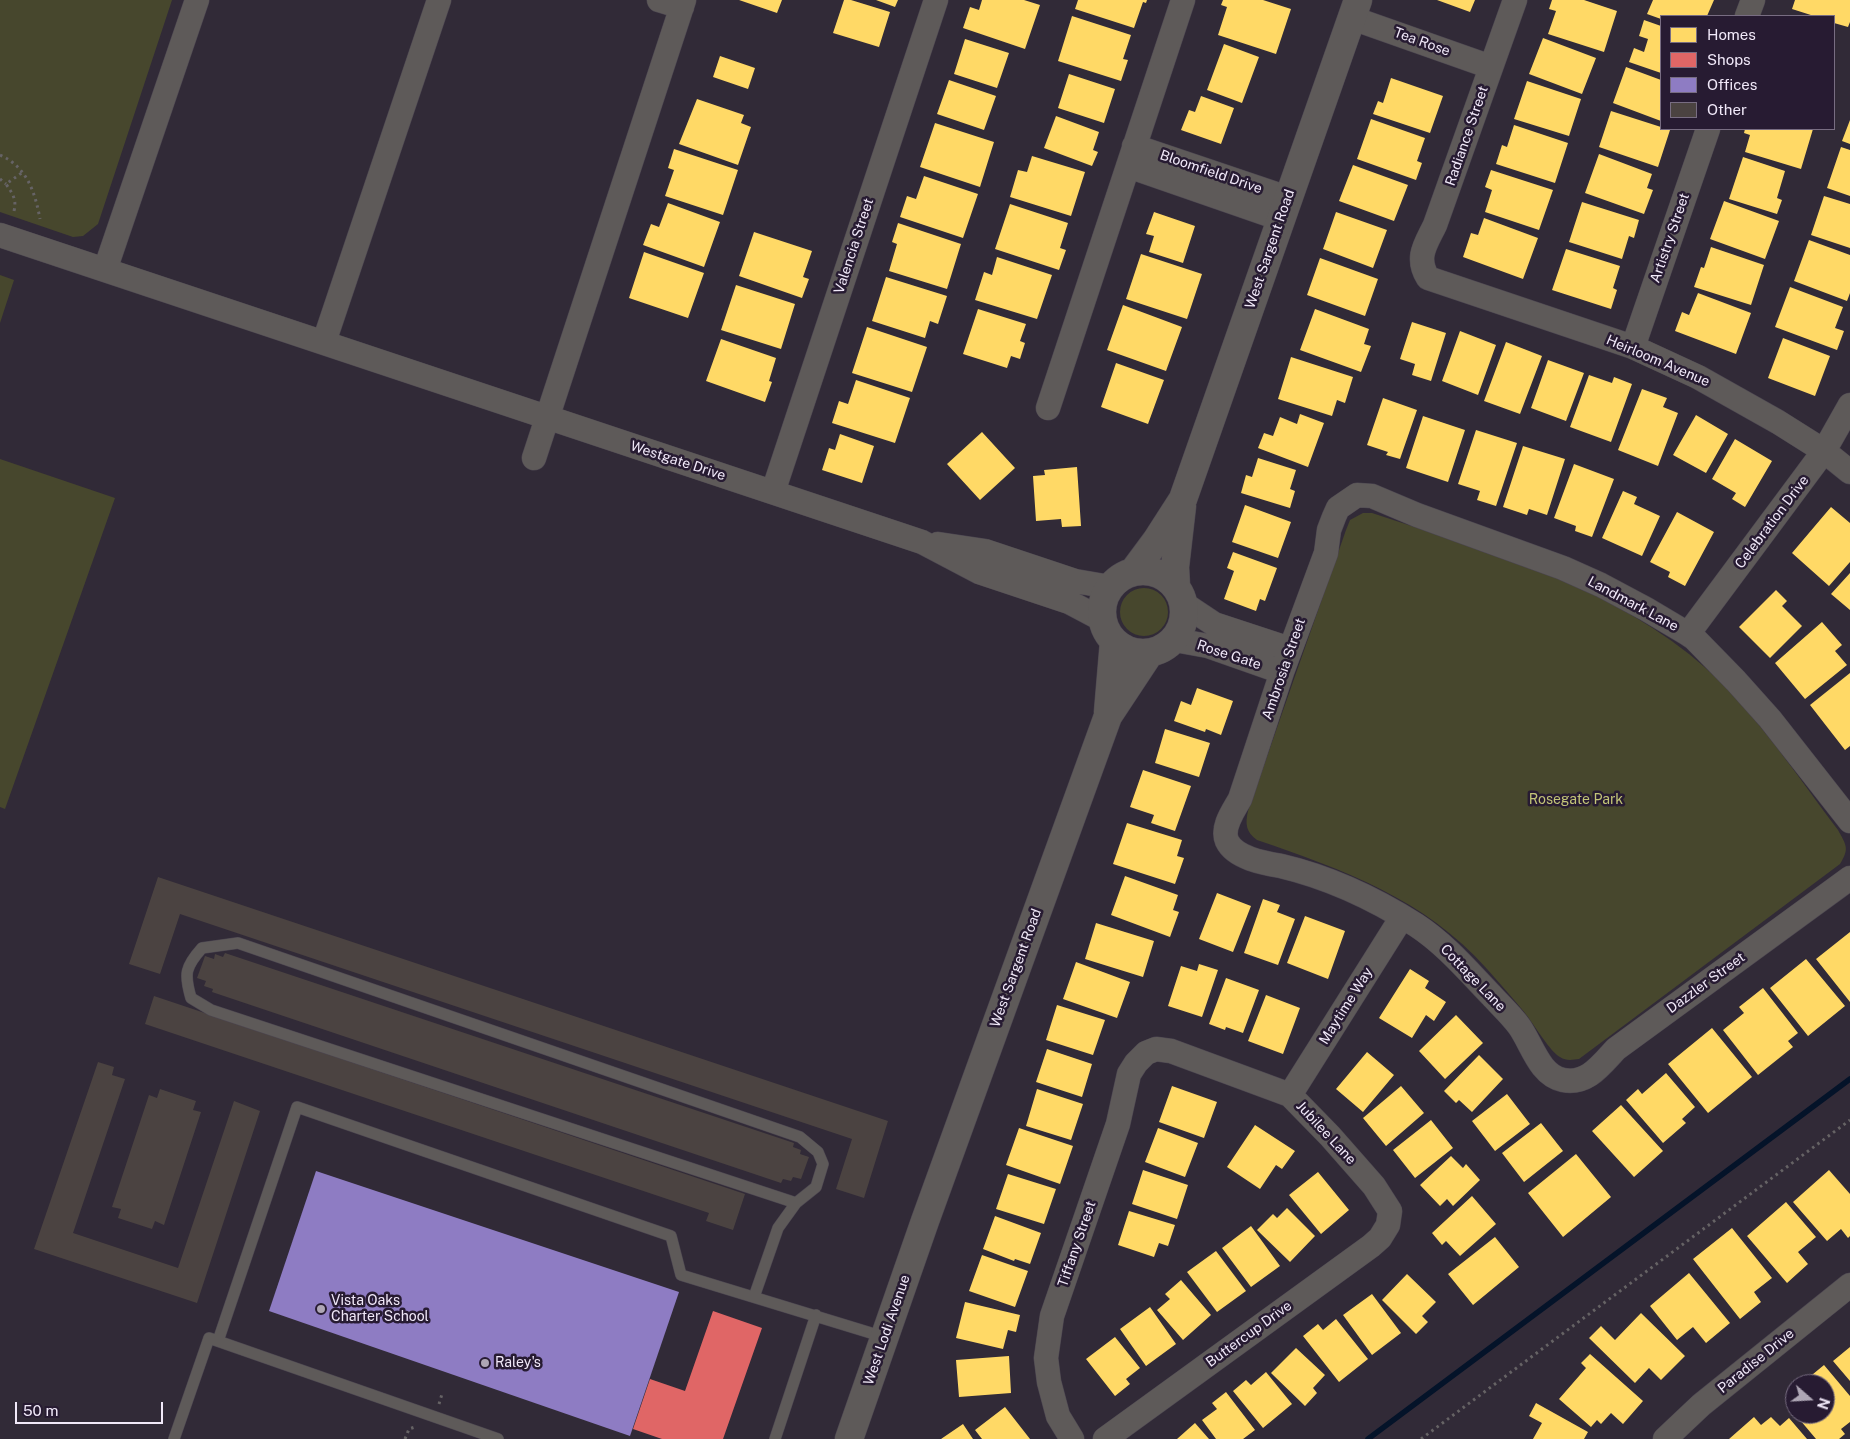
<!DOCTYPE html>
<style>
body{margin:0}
#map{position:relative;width:1850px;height:1439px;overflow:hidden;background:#312a37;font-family:"Public Sans",sans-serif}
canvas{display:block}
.legend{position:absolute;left:1660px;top:15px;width:175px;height:115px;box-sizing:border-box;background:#271b32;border:1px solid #786d82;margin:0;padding:6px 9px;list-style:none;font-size:15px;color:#f1e9f9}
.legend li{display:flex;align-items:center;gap:10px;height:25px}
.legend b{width:25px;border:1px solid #786d82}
.north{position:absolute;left:1785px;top:1374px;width:50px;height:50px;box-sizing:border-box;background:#271b32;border:1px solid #786d82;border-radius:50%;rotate:109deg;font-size:14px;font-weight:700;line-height:20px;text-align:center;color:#f1e9f9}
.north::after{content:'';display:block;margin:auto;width:18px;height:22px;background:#aea6b5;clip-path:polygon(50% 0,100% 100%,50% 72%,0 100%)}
.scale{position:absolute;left:15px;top:1402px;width:148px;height:22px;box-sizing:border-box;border:2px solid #f1e9f9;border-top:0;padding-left:6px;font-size:15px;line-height:18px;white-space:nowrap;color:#f1e9f9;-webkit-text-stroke:4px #271b32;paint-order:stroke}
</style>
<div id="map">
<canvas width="1850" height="1439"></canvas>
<ul class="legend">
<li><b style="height:14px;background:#ffd966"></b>Homes</li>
<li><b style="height:14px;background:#e06666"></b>Shops</li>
<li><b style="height:14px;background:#8e7cc3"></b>Offices</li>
<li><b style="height:14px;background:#4b4341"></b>Other</li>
</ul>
<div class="north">N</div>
<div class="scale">50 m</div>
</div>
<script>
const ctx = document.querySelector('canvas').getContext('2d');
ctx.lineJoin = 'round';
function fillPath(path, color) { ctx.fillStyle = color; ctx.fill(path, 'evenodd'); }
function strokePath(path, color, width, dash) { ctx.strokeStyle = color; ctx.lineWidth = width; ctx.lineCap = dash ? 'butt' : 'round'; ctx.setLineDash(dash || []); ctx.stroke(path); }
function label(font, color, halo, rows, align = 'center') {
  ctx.font = font + ' "Public Sans",sans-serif'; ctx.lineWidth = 5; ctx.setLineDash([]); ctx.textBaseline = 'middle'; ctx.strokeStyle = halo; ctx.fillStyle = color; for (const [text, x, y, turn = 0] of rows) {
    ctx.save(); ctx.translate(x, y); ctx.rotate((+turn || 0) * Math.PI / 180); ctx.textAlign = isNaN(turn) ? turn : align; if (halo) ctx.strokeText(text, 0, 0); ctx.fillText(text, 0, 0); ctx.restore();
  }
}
fillPath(new Path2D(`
 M0,0H172L98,224L83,236L73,237L0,212Z
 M0,275L14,280L0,323Z
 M0,459L115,498L5,809L0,807Z
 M1363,513H1372C1481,549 1597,581 1689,654C1749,702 1792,769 1838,830C1846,845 1850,848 1840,864L1579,1059C1572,1060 1566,1061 1560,1057C1552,1054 1532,1022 1525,1013C1513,998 1500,984 1487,969C1425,899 1344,870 1257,840C1246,832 1245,824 1248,811L1346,530L1350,520Z
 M1120 612a24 24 0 1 1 48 0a24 24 0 1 1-48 0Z`), '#47472d');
fillPath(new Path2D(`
 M739,0H782L777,13Z
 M844,0H851L890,12L879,47L833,33Z
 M876,0H898L895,7Z
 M982,0H1024L1040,5L1025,49L963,28L970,7L979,10Z
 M1078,0H1147L1146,3L1143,2L1134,28L1075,9Z
 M1223,0H1263L1291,9L1276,54L1218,35L1227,7L1221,5Z
 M1437,0H1475L1470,12Z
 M1552,0H1584L1617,11L1604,52L1548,34L1556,11L1549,9Z
 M1653,0H1714L1707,16H1661V19L1647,14Z
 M1795,0H1850V22L1848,27L1834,23V16H1814L1792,9Z
 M1072,16L1131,35L1123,59L1128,60L1121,81L1058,61Z
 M1644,20L1661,26V73L1629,62L1634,48L1644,52L1648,39L1639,36Z
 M1543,38L1596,58L1582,94L1529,74Z
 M965,39L1009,53L997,88L954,74Z
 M1224,44L1259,57L1242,103L1207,90Z
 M720,56L755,68L748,89L713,77Z
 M1626,67L1661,80V121L1613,103Z
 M1069,74L1115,89L1104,123L1058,108Z
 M1391,78L1443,96L1430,133L1373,114L1378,101L1383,103Z
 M949,80L996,96L984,130L937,114Z
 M1527,81L1581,99L1569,136L1514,119Z
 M1201,96L1234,108L1221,144L1181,130L1189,110L1195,112Z
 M697,99L744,115L741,123L751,127L738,165L679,144Z
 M1611,111L1661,127V129L1670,130L1658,167L1599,147Z
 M1056,116L1099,132L1093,150L1098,152L1092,166L1044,148Z
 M1371,119L1425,138L1417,161L1422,163L1416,180L1357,159Z
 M1850,120V144L1842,141Z
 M935,123L994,142L980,187L920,167Z
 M1514,125L1568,143L1555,183L1496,164L1502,145L1507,147Z
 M1745,129H1813L1801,169L1745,152L1750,135L1744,133Z
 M1841,147L1850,150V196L1827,188Z
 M674,149L738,170L723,215L665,196L674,170L668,168Z
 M1599,154L1652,174L1647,188L1653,190L1644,214L1585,193Z
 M1032,156L1085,172L1071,216L1010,197L1018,170L1027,172Z
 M1743,157L1785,171L1777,198L1782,200L1777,214L1729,199Z
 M1353,165L1408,185L1394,221L1339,201Z
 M1491,170L1553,190L1539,230L1485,212L1492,190L1485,187Z
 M924,176L978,194L963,238L900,217L907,196L916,199Z
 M1824,196L1850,204V248L1811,235Z
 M1724,201L1779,221L1765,259L1710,239Z
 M1582,202L1639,220L1634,238L1629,236L1622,259L1569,242Z
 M668,203L720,222L704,267L643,245L651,224L659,227Z
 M1010,204L1068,223L1060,248L1066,250L1059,270L995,249Z
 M1154,212L1195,226L1183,263L1149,252L1154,236L1146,234Z
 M1336,212L1387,230L1373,268L1323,249Z
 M1484,218L1538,238L1523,279L1463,257L1471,233L1478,235Z
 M898,223L961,244L947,289L889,271L897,244L892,242Z
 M754,232L812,251L803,277L809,279L802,298L739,276Z
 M1809,240L1850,255V293L1847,301L1794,281Z
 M1711,247L1764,265L1751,305L1694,287L1701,267L1704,268Z
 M1566,249L1620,266L1613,288L1617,290L1611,309L1552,290Z
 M644,252L704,273L688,318L629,298Z
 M1141,254L1202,274L1187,319L1126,299Z
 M997,257L1052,275L1037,319L975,300L984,272L992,275Z
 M1320,258L1378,279L1365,316L1307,295Z
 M886,277L947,296L938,324L930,321L925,338L872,321Z
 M736,285L795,304L781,349L721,330Z
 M1790,287L1843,307L1835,328L1844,331L1837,350L1775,327Z
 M1698,293L1751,313L1736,354L1675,331L1682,312L1689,315Z
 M1123,305L1182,327L1166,371L1107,350Z
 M978,309L1026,324L1020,341L1025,343L1020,359L1011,356L1007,368L963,354Z
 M1315,309L1369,329L1364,344L1371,346L1361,372L1300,350Z
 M1412,322L1446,333L1431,381L1412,375L1415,364L1400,359Z
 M867,327L927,347L912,392L852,373Z
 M1460,331L1496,345L1478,395L1442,381Z
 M1783,338L1830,356L1815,396L1768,378Z
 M721,339L776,358L769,381L772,382L765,402L706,381Z
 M1506,342L1542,356L1520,414L1484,401Z
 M1291,357L1353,377L1345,403L1337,400L1332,416L1278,399Z
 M1548,360L1584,373L1566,421L1531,408Z
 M1116,363L1164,380L1148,424L1101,407Z
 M1589,375L1612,383L1614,377L1632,384L1611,442L1570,427Z
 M856,380L910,398L895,443L832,423L839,401L848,404Z
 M1642,389L1667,398L1663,407L1678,413L1658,466L1618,450Z
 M1383,398L1417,410L1400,459L1386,455L1388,452L1367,445Z
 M1300,414L1324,423L1308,467L1258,448L1264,433L1273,436L1280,417L1297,424Z
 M1696,415L1728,434L1706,473L1673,455Z
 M1423,416L1465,430L1448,482L1406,468Z
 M1476,430L1517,443L1496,506L1477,500L1480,491L1458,484Z
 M982,432L1015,468L980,500L947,464Z
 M840,434L874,446L862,483L822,470L829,448L835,450Z
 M1735,439L1772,461L1745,507L1732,499L1736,493L1712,479Z
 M1523,446L1565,459L1547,515L1529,509L1527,515L1503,507Z
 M1258,458L1296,470L1290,489L1295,491L1290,508L1241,493L1246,475L1252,477Z
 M1574,464L1614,479L1592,537L1575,531L1576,526L1554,518Z
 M1077,467L1081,526L1062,527L1061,519L1036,521L1033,476L1045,475L1044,470Z
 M1623,491L1637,497L1634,504L1660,516L1642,556L1602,538Z
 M1245,505L1291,522L1278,558L1232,542Z
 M1831,507L1850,523V562L1829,586L1792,553Z
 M1677,512L1714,532L1685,586L1668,577L1670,572L1650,562Z
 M1233,552L1277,568L1265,601L1260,599L1256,611L1224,599L1234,571L1227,568Z
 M1850,573V610L1831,594Z
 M1776,590L1787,601L1782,606L1802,626L1770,658L1739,627Z
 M1822,622L1842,645L1835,651L1847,665L1805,699L1775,663Z
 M1850,673V746L1845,750L1810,705Z
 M1197,688L1233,701L1221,735L1206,729L1205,732L1174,721L1181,701L1191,705Z
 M1165,729L1210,743L1199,777L1155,763Z
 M1143,770L1191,786L1175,831L1151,823L1154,815L1130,807Z
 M1127,823L1182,840L1177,856L1184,858L1175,884L1113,864Z
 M1125,876L1178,895L1173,910L1179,912L1170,937L1111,915Z
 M1217,893L1251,906L1233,952L1199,939Z
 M1263,899L1280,905L1277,912L1295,919L1278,965L1244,953Z
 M1305,916L1345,931L1328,979L1287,963Z
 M1096,923L1154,941L1143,977L1085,959Z
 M1850,932V1002L1816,959Z
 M1806,959L1845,1006L1808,1036L1770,988Z
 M1076,962L1130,982L1117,1018L1063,999Z
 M1199,964L1218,970L1202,1017L1168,1006L1181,966L1197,971Z
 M1410,969L1429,981L1425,988L1446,1002L1434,1021L1426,1015L1412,1038L1379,1018Z
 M1226,978L1259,990L1243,1033L1226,1027L1225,1030L1209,1024Z
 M1763,988L1798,1033L1788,1041L1793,1047L1758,1075L1723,1030L1744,1013L1739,1007Z
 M1266,995L1300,1008L1283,1054L1248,1041Z
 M1057,1005L1105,1020L1093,1055L1046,1040Z
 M1456,1015L1483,1043L1445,1079L1419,1051Z
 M1712,1028L1752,1077L1708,1113L1668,1064Z
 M1047,1049L1092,1064L1082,1097L1036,1082Z
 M1367,1052L1394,1075L1363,1112L1336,1089Z
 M1479,1055L1503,1079L1472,1112L1459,1100L1456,1103L1444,1091Z
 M1666,1073L1695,1107L1682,1119L1686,1123L1663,1143L1626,1100L1638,1089L1642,1094Z
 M1172,1086L1217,1102L1204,1138L1159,1122Z
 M1401,1086L1424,1113L1386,1146L1363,1118Z
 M1037,1089L1083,1104L1071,1140L1026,1126Z
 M1507,1094L1530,1124L1495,1151L1472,1121Z
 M1621,1105L1663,1151L1634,1177L1592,1131Z
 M1431,1120L1453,1148L1415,1178L1393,1150Z
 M1541,1123L1563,1151L1524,1182L1502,1153Z
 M1255,1125L1295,1151L1282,1169L1276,1165L1260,1189L1227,1167Z
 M1019,1128L1073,1146L1060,1184L1006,1165Z
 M1158,1128L1198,1143L1185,1177L1145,1162Z
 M1576,1154L1611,1197L1563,1237L1528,1193Z
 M1451,1156L1463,1168L1466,1164L1480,1180L1453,1206L1447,1199L1440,1206L1420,1185Z
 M1143,1170L1188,1185L1177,1219L1132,1204Z
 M1829,1170L1850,1194V1236L1848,1238L1841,1229L1827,1241L1793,1202Z
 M1318,1172L1349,1210L1321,1234L1289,1195Z
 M1008,1174L1056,1189L1044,1224L996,1209Z
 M1472,1196L1496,1224L1460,1256L1446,1241L1442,1245L1432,1233Z
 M1786,1202L1816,1237L1798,1252L1808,1264L1787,1283L1747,1236Z
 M1287,1208L1315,1236L1290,1262L1257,1230L1273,1214L1277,1218Z
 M1129,1211L1175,1225L1168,1246L1159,1243L1154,1257L1118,1245Z
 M995,1216L1041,1233L1030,1264L1015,1259L1014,1261L983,1249Z
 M1251,1226L1280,1266L1251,1287L1222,1248Z
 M1732,1228L1772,1278L1754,1292L1761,1302L1740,1319L1693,1259Z
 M1495,1237L1519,1267L1473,1305L1448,1274Z
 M1216,1251L1246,1291L1217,1312L1187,1272Z
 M982,1255L1028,1271L1015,1307L969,1291Z
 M1689,1273L1730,1323L1706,1343L1693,1327L1677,1340L1650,1306Z
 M1407,1274L1436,1302L1422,1316L1428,1322L1416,1334L1382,1300Z
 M1181,1280L1211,1315L1183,1340L1157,1310L1170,1299L1165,1294Z
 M1372,1294L1401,1333L1372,1355L1343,1315Z
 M965,1302L1020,1315L1016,1332L1008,1330L1003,1349L956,1338Z
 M1150,1307L1176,1344L1146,1366L1120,1329Z
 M1641,1313L1685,1356L1661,1380L1649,1368L1635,1383L1589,1338L1601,1326L1615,1340Z
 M1336,1319L1368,1359L1339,1382L1303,1336L1318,1324L1323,1330Z
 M1115,1337L1140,1368L1126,1379L1130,1384L1115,1396L1086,1359Z
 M1850,1347V1381L1833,1361Z
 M1296,1348L1325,1375L1313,1388L1317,1393L1305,1406L1271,1373Z
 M1590,1354L1643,1401L1623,1424L1611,1413L1601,1424L1597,1420L1591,1427L1559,1399L1586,1368L1581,1363Z
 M1009,1356L1011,1393L959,1397L956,1360Z
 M1824,1365L1850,1396V1422L1841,1429L1845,1434L1839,1439H1816L1795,1414H1825V1384H1801Z
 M1266,1372L1292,1404L1263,1428L1233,1391L1246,1380L1251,1385Z
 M1226,1392L1255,1430L1243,1439H1216L1202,1420L1217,1409L1212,1403Z
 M1536,1403L1588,1432L1584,1439H1533L1542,1423L1529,1416Z
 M1005,1407L1030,1439H982L975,1430Z
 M1754,1417L1761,1425L1771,1417L1780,1426L1789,1418L1807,1439H1729Z
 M1195,1423L1209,1439H1177Z
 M963,1424L973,1439H941Z`), '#ffd966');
fillPath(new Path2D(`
 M713,1311L762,1328L723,1439H662L633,1429L650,1379L685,1391Z`), '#e06666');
fillPath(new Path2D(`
 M316,1171L679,1292L630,1436L269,1311Z`), '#8e7cc3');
strokePath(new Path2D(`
 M1368,1439L1850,1079`), '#041329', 5.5);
fillPath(new Path2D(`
 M158,877L888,1121L864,1198L836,1189L852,1139L180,914L160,974L129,964Z
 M225,953L794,1143L793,1147L801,1150L800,1154L809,1157L801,1179L793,1177L791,1181L783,1179L781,1183L212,992L213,989L204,986L206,981L197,978L205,956L214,959L215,954L223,957Z
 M154,996L745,1194L733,1230L706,1221L709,1213L145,1024Z
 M98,1062L114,1067L112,1075L125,1079L73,1233L178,1268L234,1101L260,1111L197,1303L34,1249Z
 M160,1089L196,1101L193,1110L201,1112L164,1225L155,1221L152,1229L118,1218L121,1209L112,1207L149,1095L157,1098Z`), '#4b4341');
const service = new Path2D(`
 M754,1297L778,1228L796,1203L816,1187L823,1164L818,1152L800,1137L238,943L202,948C185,967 184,974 191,998L211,1010L796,1203
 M218,1341L297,1107L671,1236L681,1275L884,1337
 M174,1439L209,1338L498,1439
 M775,1439L816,1315`);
const minor = new Path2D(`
 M659,0L682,7
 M1515,0L1435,225C1426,244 1415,257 1428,278L1633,347L1698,377L1778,422L1824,451L1850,472
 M1747,16L1753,0
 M1352,18L1491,67
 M1134,146L1288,198
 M1128,166L1281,219
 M0,235L922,542L979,572L1069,602L1103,620
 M105,270L197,0
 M324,342L439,0
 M1633,347L1708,129
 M1048,408L1183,0
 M534,458L684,0
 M773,492L936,0
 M938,544L985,551L1075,581L1110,587
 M1184,604L1214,624L1290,649
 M1688,634L1824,451L1850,405
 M1175,640L1208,646L1282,672
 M1850,821L1770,719L1736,681L1694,638L1688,634L1646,609L1601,585L1563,568L1417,515L1372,496L1357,495L1338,508L1334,517L1329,530L1326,553L1282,672L1240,799C1234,810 1221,827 1227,841C1235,858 1264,863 1281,866C1328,877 1375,899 1416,925C1445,944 1467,970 1491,995C1500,1005 1511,1015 1519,1026C1532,1044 1539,1075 1563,1080C1587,1085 1601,1065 1616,1049L1850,878
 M1290,1095L1402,917
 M1072,1439L1058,1416L1049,1382L1046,1358L1052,1316L1118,1124L1129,1074L1136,1063L1146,1053L1156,1049L1171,1051L1290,1095L1330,1136L1374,1186L1390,1211L1388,1225L1380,1238L1371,1246L1105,1439
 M1665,1439L1701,1405L1850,1285`);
const tertiary = new Path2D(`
 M1102 612a41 41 0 1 1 82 0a41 41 0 1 1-82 0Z
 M1133,572L1156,541L1183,499L1358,0
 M1176,586L1175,567L1182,506
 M1108,712L1114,641
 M849,1439L925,1221L1108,716L1149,654`);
strokePath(service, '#4c4651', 12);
strokePath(minor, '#4c4651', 25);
strokePath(tertiary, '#4c4651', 29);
strokePath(new Path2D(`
 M0,155C27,167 35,192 40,219
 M0,179L6,184
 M14,211C17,199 12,193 6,184L23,172
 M439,1404L442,1394
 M405,1439L409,1429L415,1427
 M1421,1439L1850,1120`), '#666365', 3, [2.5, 4]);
strokePath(service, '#5e5a59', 11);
strokePath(minor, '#5e5a59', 24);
strokePath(tertiary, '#5e5a59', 28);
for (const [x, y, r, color] of [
 [321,1309,5,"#aea6b5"],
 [485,1363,5,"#aea6b5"]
]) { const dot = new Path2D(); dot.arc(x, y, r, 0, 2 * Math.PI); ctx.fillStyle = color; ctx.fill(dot); strokePath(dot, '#271b32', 2); }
label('14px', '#f1e9f9', '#271b32', [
 ["Tea Rose",1422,42,20],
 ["Radiance Street",1467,136,-71],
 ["Bloomfield Drive",1211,172,19],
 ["Artistry Street",1670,238,-71],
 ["Valencia Street",854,246,-72],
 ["West Sargent Road",1270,249,-71],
 ["Heirloom Avenue",1658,361,23],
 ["Westgate Drive",678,461,18],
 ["Celebration Drive",1772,522,-53],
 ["Landmark Lane",1633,604,28],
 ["Rose Gate",1229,655,18],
 ["Ambrosia Street",1284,669,-71],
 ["West Sargent Road",1016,968,-70],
 ["Cottage Lane",1473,978,46],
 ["Dazzler Street",1706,983,-36],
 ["Maytime Way",1346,1006,-58],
 ["Jubilee Lane",1326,1133,47],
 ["Tiffany Street",1077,1244,-71],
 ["West Lodi Avenue",887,1330,-71],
 ["Buttercup Drive",1249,1334,-36],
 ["Paradise Drive",1756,1361,-39]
]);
label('14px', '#c3c578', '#271b32', [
 ["Rosegate Park",1576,800]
]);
label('14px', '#f1e9f9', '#271b32', [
 ["Vista Oaks",331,1301],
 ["Charter School",331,1317],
 ["Raley's",495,1363]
], 'left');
</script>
